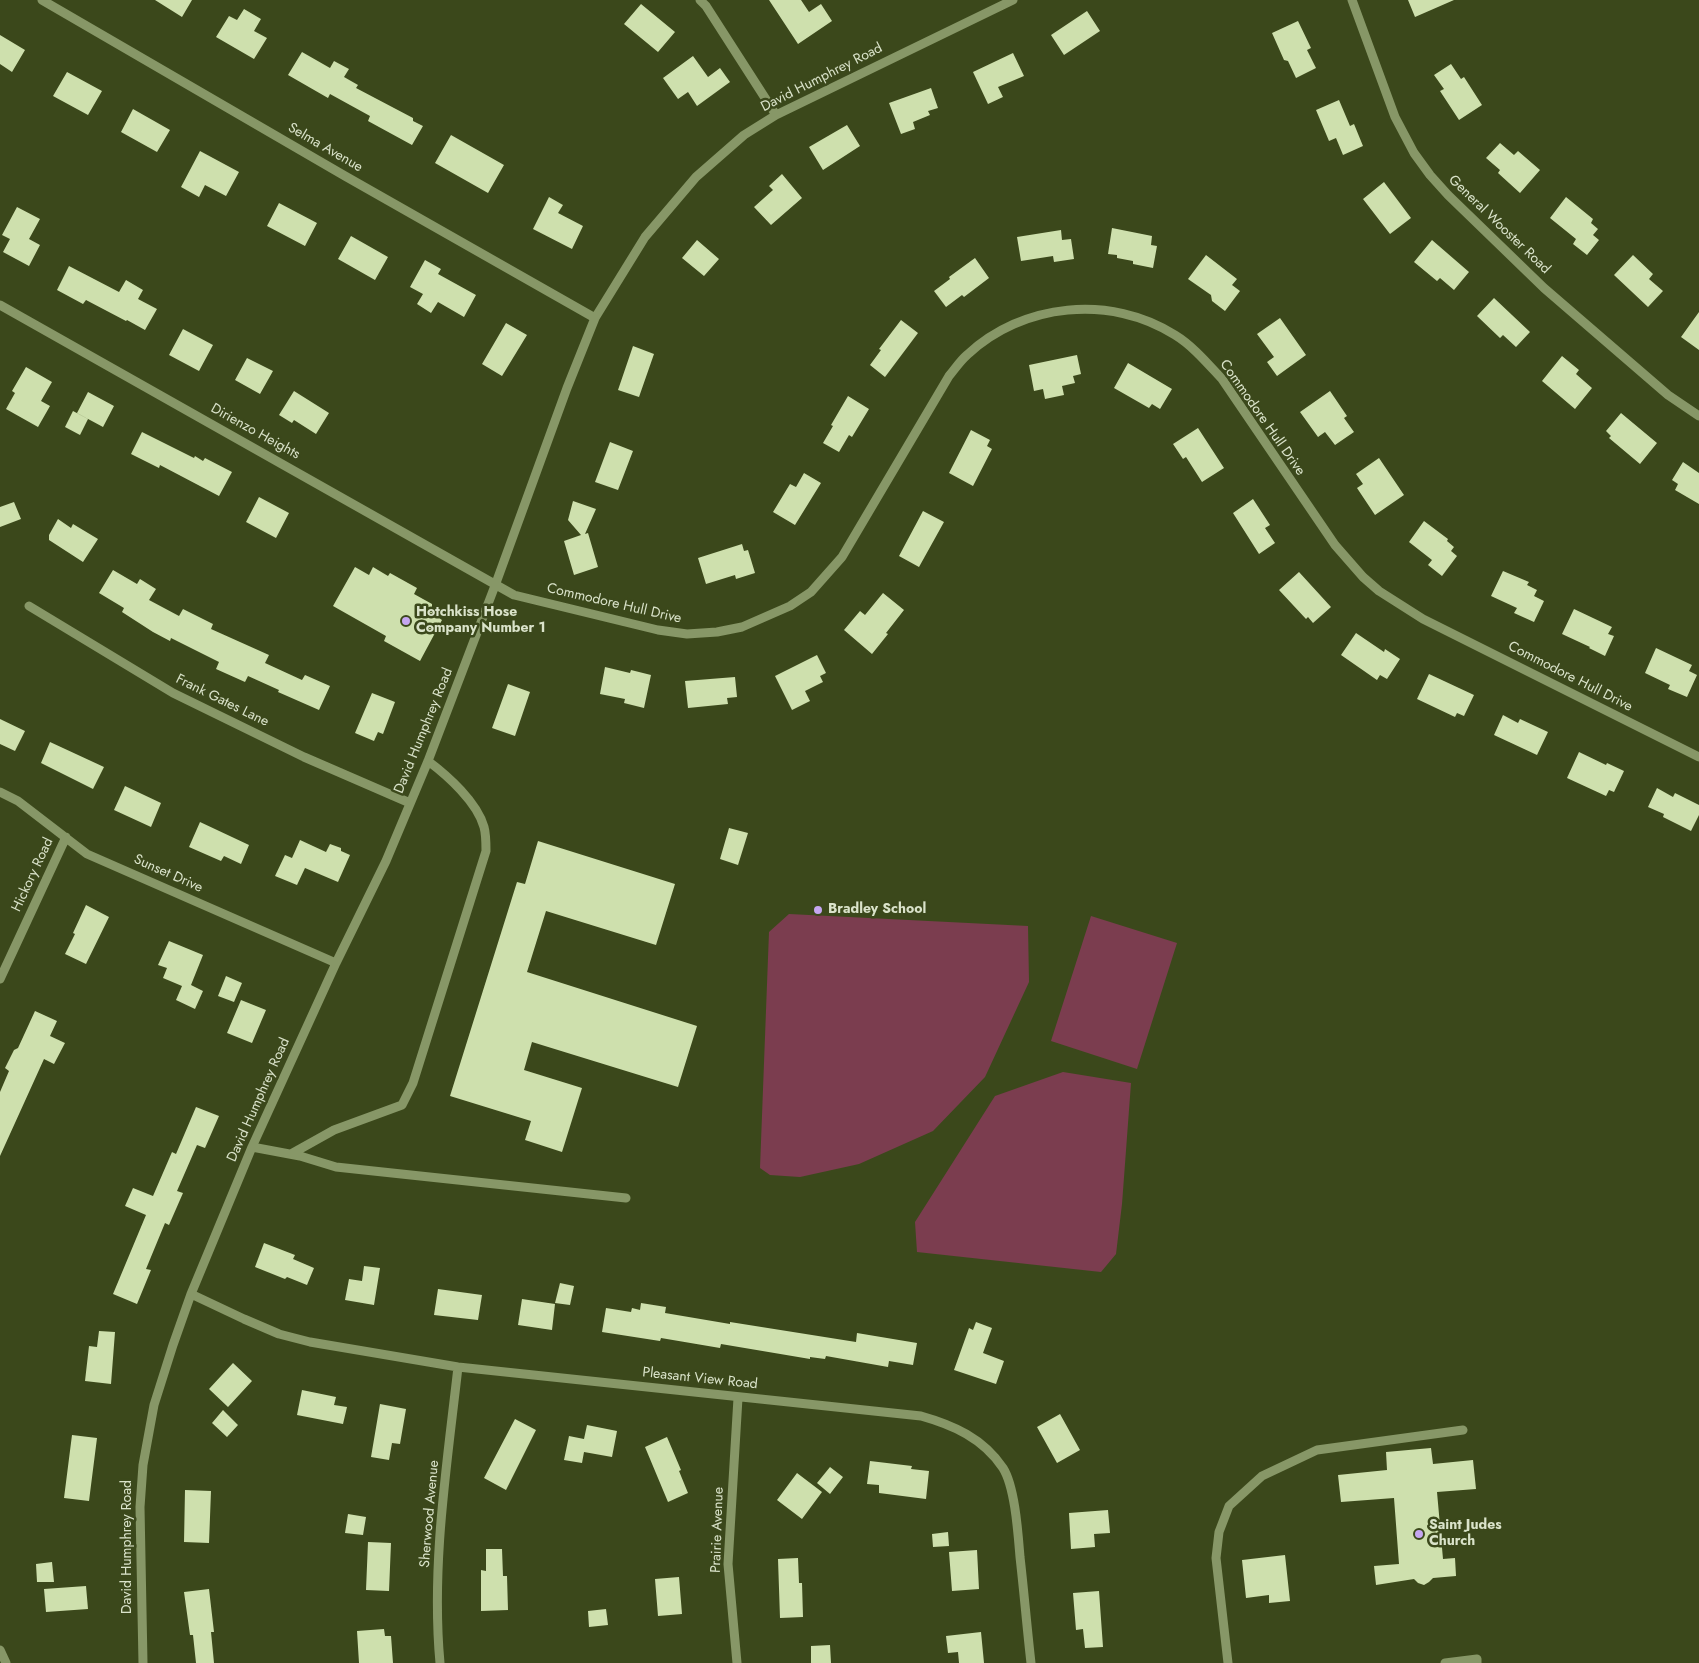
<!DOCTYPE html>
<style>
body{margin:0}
canvas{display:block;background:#3b481b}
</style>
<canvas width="1699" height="1663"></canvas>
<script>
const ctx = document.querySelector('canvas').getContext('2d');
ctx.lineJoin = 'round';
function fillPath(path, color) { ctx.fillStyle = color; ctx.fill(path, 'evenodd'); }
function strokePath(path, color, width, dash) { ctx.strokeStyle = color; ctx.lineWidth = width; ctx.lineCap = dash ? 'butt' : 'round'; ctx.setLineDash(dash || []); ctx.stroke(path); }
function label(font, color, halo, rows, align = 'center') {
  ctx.font = font + ' Jost,sans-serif'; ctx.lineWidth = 5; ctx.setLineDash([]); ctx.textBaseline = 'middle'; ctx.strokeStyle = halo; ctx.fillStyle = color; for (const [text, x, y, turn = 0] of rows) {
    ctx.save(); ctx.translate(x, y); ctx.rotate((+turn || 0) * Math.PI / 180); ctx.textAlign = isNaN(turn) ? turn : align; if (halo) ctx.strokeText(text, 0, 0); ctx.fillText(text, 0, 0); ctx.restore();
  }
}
fillPath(new Path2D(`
 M789,914L1028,926L1029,982L985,1077L933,1131L859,1164L800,1177L770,1175L760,1168L769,932Z
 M1091,916L1177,943L1137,1069L1051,1041Z
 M1063,1072L1131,1083L1122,1204L1116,1254L1101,1272L917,1252L915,1222L995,1096Z`), '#7b3d4f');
fillPath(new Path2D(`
 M155,0H192L182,17Z
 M769,0H801L809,12L821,4L832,21L798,44Z
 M1408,0H1454L1415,17Z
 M641,4L675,32L658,52L624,24Z
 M244,9L261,19L254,31L267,38L254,59L216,37L229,16L237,20Z
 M1087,11L1100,31L1064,55L1051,35Z
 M1298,21L1311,48L1307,50L1316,68L1296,78L1288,61L1284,60L1272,33Z
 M0,35L25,50L12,72L0,64Z
 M302,52L330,68L334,61L349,69L344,77L358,85L356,88L413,118V121L423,126L412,145L368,121L370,116L330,94L328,98L288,75Z
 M1013,53L1024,76L998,87L1003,97L988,104L973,72Z
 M693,56L708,77L720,68L730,82L697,106L688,92L678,99L663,78Z
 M1451,64L1461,79L1464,77L1482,105L1459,120L1440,91L1444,89L1434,75Z
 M67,72L102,91L88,115L53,96Z
 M931,88L938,108L928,111L930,115L913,122L915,129L901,134L889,103Z
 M1339,100L1350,126L1354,124L1363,146L1343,155L1336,138L1329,141L1316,110Z
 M133,109L170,130L157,152L121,132Z
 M847,125L860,146L823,170L809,147Z
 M451,135L504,165L488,193L435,163Z
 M1500,143L1514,155L1518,151L1540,170L1520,193L1498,173L1500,170L1486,158Z
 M200,151L239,172L226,196L205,185L199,197L181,187Z
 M782,174L802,198L771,225L754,207L773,190L769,186Z
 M1384,182L1411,218L1390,234L1363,199Z
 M549,197L563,205L558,213L583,226L572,249L533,229Z
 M1566,197L1593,219L1591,223L1598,229L1593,235L1599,240L1587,255L1573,244L1576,239L1550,218Z
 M279,203L317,223L305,246L267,226Z
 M17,207L40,219L29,239L40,245L29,266L3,252L10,239L2,235Z
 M1112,228L1152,236L1151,245L1157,246L1153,268L1133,264V261L1117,258V255L1108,254Z
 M1061,230L1062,240L1071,239L1074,259L1054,262L1053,256L1021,261L1017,237Z
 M351,236L388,257L375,280L338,259Z
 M697,240L719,259L704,276L682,258Z
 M1432,240L1469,272L1454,290L1440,278L1437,281L1414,262Z
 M1206,255L1237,279L1232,285L1240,291L1225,311L1212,301L1211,295L1188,279Z
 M1633,255L1653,274L1649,279L1663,291L1648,307L1614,275Z
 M975,258L989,278L964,297L962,295L946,307L934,291L950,279L949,277Z
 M425,260L441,269L438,274L476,295L464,317L438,302L431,313L417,304L423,294L410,287Z
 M69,266L119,292L126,280L143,290L138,299L157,309L145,330L127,320L126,321L86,300L83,304L57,290Z
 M1494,298L1530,332L1516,347L1503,335L1500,338L1477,316Z
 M1699,312V350L1681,337Z
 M1280,318L1306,355L1277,376L1267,362L1274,357L1257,334Z
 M901,320L918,333L885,377L870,365L881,350L879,349Z
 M506,323L527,335L502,376L482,364Z
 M183,329L213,345L199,371L169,355Z
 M633,346L654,354L639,397L618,390Z
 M1077,355L1081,374L1073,376L1075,383L1062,386L1064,395L1045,399L1043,389L1034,391L1029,365Z
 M1562,356L1579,370L1576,374L1592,388L1575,409L1542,381Z
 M247,358L273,371L260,394L235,380Z
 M1128,363L1172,389L1160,409L1152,404L1149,408L1114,388Z
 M26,367L52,382L41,401L50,406L38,427L6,409L15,393L12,391Z
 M294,391L329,413L316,434L294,420L292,423L279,415Z
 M1330,391L1347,416L1344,418L1354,432L1335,445L1325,432L1318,437L1300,412Z
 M88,392L114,406L103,427L77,413Z
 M848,396L869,409L852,437L849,435L839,452L823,443L833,426L831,425Z
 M73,411L88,419L80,435L65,427Z
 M1621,413L1657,443L1640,464L1609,438L1611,436L1606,431Z
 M1198,428L1224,468L1202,482L1186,457L1183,459L1173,444Z
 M971,430L990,440L987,446L992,449L973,486L949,473Z
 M142,432L194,458L195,456L203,461L205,458L232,472L219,496L160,465L159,468L131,454Z
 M610,442L633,451L618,490L595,482Z
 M1379,458L1404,495L1375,515L1357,488L1363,484L1356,474Z
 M1683,462L1699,473V504L1675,490L1678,484L1672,480Z
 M804,473L821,483L795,525L773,512L790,484L796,487Z
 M259,497L289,513L276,538L246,522Z
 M1253,499L1270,525L1265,528L1275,543L1259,554L1233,513Z
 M573,501L596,509L585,534L588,533L598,567L574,575L564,541L581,535L568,520Z
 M14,502L21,519L0,527V507Z
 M923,511L944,522L919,567L899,556Z
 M58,519L71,528L73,524L98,539L83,562L49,540V535Z
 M1424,521L1448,539L1447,541L1454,547L1451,551L1457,556L1442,576L1428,565L1432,560L1409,542Z
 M742,544L744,551L748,550L755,573L736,579L735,575L706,584L698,558Z
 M355,567L369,575L373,567L388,576L390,573L417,588L414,594L432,604V607L443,612L439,618L442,620L420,661L384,641L386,636L333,606Z
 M113,570L137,584L140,579L156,589L149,600L179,616L183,609L213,624L211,629L269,655L265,663L302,680L305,675L330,686L319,710L278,692L279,690L248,676L245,682L216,669L219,662L171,638L170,641L153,632L122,612L124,608L99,593Z
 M1503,571L1529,582L1527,585L1537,590L1534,596L1544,601L1534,622L1514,613L1517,608L1491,596Z
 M1299,572L1331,607L1313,623L1308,617L1306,619L1279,590Z
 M883,593L904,610L886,633L888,634L872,654L844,630L860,611L865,615Z
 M1574,609L1612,627L1608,634L1614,636L1605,656L1589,648L1590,647L1562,634Z
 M1356,633L1384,652L1385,649L1400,659L1387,679L1380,675L1377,680L1341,655Z
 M1656,648L1692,665L1689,671L1697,675L1687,697L1668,689L1670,685L1645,673Z
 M817,655L826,673L820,676L823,682L805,691L810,701L792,710L775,676Z
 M605,667L630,673L631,670L651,675L644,708L624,703L625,699L600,694Z
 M1429,674L1474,695L1464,716L1457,713L1455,717L1417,699Z
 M735,677L737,697L727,698L728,704L688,708L685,681Z
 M508,684L530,692L515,736L492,728Z
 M372,693L395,702L383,734L378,732L374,741L355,733Z
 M1503,715L1518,723L1520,719L1548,732L1537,755L1494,735Z
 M0,719L25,731L15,751L0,744Z
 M50,742L104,767L93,789L41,763Z
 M1579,752L1606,765L1607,763L1624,771L1614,792L1609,790L1606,796L1567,778Z
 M125,786L161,803L151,827L114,810Z
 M1657,788L1673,797L1675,793L1699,805V815L1691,831L1663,817L1664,814L1648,807Z
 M200,822L249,845L241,864L224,856L221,861L189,847Z
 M729,828L748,833L738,865L720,859Z
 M300,840L326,852L330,844L341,848V851L350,855L338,882L305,868L297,885L275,876L285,855L292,858Z
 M538,841L675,884L656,945L546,911L527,972L697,1026L678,1087L532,1042L524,1070L582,1088L562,1152L525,1140L531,1121L450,1096L517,882L525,884Z
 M86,905L109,917L86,964L65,954L75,934L73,933Z
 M169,941L203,955L191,985L203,991L195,1009L176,1000L182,986L163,978L167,968L158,965Z
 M226,976L242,983L234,1002L218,996Z
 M241,1000L266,1010L252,1043L227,1033Z
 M35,1011L57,1021L50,1036L65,1043L54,1064L44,1059L0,1156V1092L9,1071L5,1068L14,1050L18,1048Z
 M196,1107L219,1116L205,1148L197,1145L177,1191L183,1193L169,1225L165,1223L146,1269L151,1270L137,1304L113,1294L146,1215L125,1206L133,1188L153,1196L172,1152L176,1154Z
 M264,1243L295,1255L293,1259L314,1268L307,1285L287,1277L285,1279L255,1267Z
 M364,1266L380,1268L374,1305L345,1300L349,1279L362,1281Z
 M560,1283L574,1286L570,1305L555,1303Z
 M438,1289L482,1295L478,1320L434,1315Z
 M522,1299L555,1304L552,1330L518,1325Z
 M641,1303L666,1307L665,1313L730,1324V1322L856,1342L857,1333L917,1343L913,1365L889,1361L888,1367L826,1356L825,1359L810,1357V1359L721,1344L720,1348L661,1338L660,1341L602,1332L606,1308L631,1312L632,1308L640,1310Z
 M976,1322L992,1328L983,1353L1004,1361L996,1384L954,1370L969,1328L973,1330Z
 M99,1331L115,1332L111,1384L85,1381L89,1346L97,1347Z
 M233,1363L252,1381L228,1407L209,1389Z
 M302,1390L336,1397L334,1405L347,1407L343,1424L297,1415Z
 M380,1404L406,1409L400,1444L392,1443L389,1460L371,1457Z
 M223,1410L238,1425L227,1437L212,1423Z
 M1060,1414L1080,1450L1057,1463L1037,1427Z
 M515,1419L536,1430L506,1490L484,1478Z
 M587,1425L617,1431L612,1457L584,1452L582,1463L564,1460L569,1436L584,1439Z
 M72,1435L97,1438L89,1501L64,1498Z
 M667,1437L681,1470L679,1471L688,1493L668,1502L645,1447Z
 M1431,1448L1433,1464L1473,1460L1476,1489L1437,1492L1443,1559L1455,1558L1456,1576L1433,1578L1429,1582L1424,1585L1418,1583L1414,1579L1376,1585L1374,1566L1399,1564L1394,1498L1341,1502L1338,1475L1387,1470L1386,1452Z
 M870,1461L912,1466L911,1469L929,1471L926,1499L879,1493V1485L867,1484Z
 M830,1467L843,1477L830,1494L817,1483Z
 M797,1473L822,1492L802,1519L777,1500Z
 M185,1490L211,1491L209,1543L184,1542Z
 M1108,1510L1110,1533L1094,1534L1095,1547L1071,1549L1069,1513Z
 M348,1514L366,1517L363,1535L345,1533Z
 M948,1532L949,1546L933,1547L932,1534Z
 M368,1542L391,1543L389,1591L366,1590Z
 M486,1549H502L503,1576H507L508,1610L481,1611V1570L486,1571Z
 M977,1550L979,1589L952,1591L949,1552Z
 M1285,1555L1290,1601L1269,1603V1595L1246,1598L1242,1560Z
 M798,1558L799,1583H802L803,1617L780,1618L778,1559Z
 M52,1562L54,1582H37L36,1564Z
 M679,1577L682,1614L658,1616L655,1579Z
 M86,1586L88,1609L46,1612L44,1589Z
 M209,1589L214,1632H211L214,1663H196L193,1635H190L184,1592Z
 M1099,1591L1103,1647L1085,1648L1083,1629L1076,1630L1073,1593Z
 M606,1609L608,1625L589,1627L588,1611Z
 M384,1629L385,1636H391L393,1663H359L357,1631Z
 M981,1632L984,1663H959L958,1652L948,1653L946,1636Z
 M830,1645L831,1663H811V1646Z`), '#cee0ad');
strokePath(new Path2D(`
 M42,0L345,176L595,318
 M700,0L706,6L776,115
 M1352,0L1395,117L1414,153L1430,175L1448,195L1544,288L1668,395L1699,416
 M0,305L514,595L658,630L687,634L717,632L742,627L790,606L811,592L842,557L949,376C955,369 960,361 967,355C1022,303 1111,294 1175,335C1193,346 1208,364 1222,379L1335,545L1363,577L1379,591L1423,619L1699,757
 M29,606L173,693L304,757L410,803
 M0,792L18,801L87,854L336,963
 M0,979L66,837
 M252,1147L300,1156L336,1167L626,1198
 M291,1154L334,1130L402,1105L413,1083L486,851C486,843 486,834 484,827C477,802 448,776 428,761
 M191,1294L244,1319L279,1334L310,1342L458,1367L921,1416C953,1425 983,1438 1003,1468C1015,1487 1018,1533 1020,1557C1024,1592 1027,1628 1031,1663
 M0,1650L6,1663
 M143,1663L140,1507L143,1465L154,1405L173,1345L191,1294L252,1147L336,963L386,861L428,761L496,583L567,388L595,318L645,237L696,177L744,135L776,115L1013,0
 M440,1663C431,1565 447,1465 458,1367
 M737,1663L728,1564L738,1398
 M1228,1663L1216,1558L1219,1532L1229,1506L1262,1476L1317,1450L1463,1430
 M1445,1663L1477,1659V1663`), '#879767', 9);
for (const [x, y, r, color] of [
 [406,621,5,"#c5a6f0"],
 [818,910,5,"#c5a6f0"],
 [1419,1534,5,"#c5a6f0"]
]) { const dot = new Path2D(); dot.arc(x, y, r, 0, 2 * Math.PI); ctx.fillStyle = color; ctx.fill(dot); strokePath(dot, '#3b481b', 2); }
label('14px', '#dae3ca', '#3b481b', [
 ["David Humphrey Road",822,78,-27],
 ["Selma Avenue",325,148,30],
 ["General Wooster Road",1499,225,44],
 ["Commodore Hull Drive",1262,418,55],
 ["Dirienzo Heights",255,432,29],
 ["Commodore Hull Drive",614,604,13],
 ["Commodore Hull Drive",1570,677,27],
 ["Frank Gates Lane",222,701,26],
 ["David Humphrey Road",424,731,-68],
 ["Sunset Drive",168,874,24],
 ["Hickory Road",33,875,-65],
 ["David Humphrey Road",259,1100,-66],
 ["Pleasant View Road",700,1379,6],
 ["Sherwood Avenue",430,1514,-85],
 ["Prairie Avenue",718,1530,-88],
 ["David Humphrey Road",128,1547,-90]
]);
label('bold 14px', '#dae3ca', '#3b481b', [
 ["Hotchkiss Hose",416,613],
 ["Company Number 1",416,629],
 ["Bradley School",828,910],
 ["Saint Judes",1429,1526],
 ["Church",1429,1542]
], 'left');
</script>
